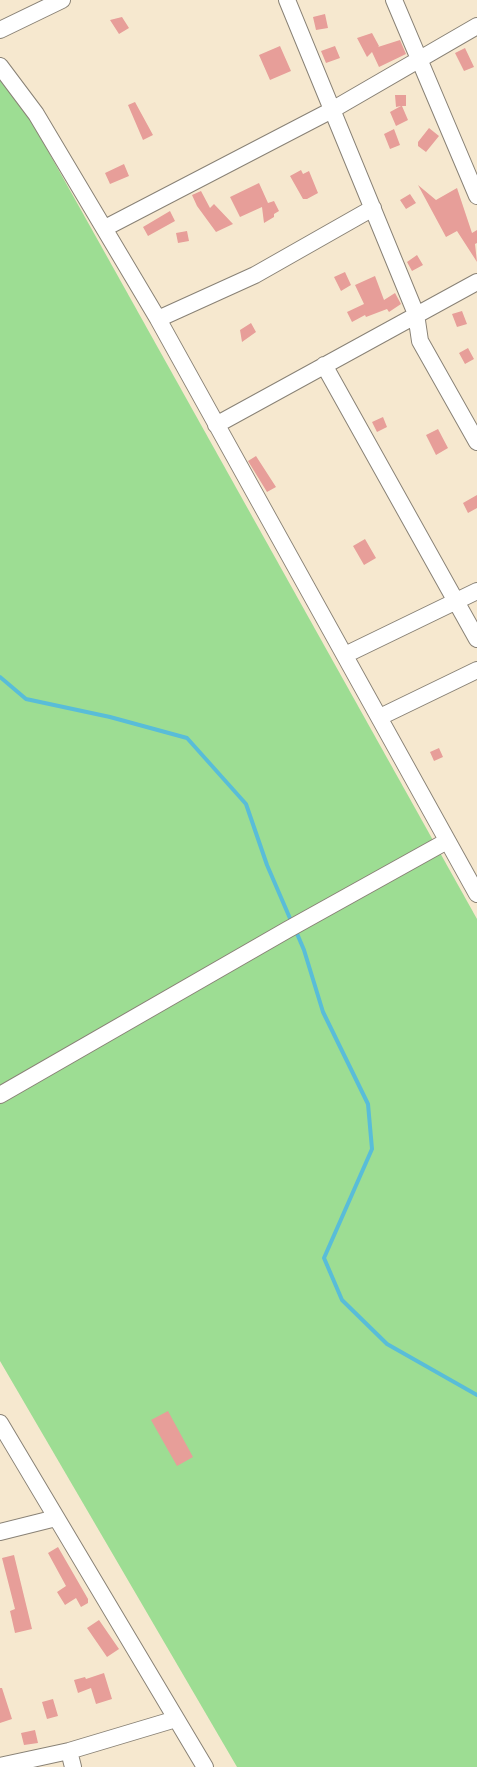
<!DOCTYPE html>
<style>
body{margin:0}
canvas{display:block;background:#f6e8cf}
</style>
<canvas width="477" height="1767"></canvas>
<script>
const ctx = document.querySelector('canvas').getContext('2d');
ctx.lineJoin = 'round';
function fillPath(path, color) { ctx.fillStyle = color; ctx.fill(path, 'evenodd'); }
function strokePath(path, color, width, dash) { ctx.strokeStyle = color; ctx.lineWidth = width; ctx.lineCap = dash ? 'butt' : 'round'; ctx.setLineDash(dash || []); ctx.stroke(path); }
fillPath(new Path2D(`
 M0,65L477,919V1767H237L0,1361Z`), '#9ddd93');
strokePath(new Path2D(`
 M0,677L26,699L110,717L187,738L246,804L267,865L292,923
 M295,929L304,950L323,1012L368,1104L372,1149L324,1258L342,1300L387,1344L477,1395`), '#59bdd8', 4);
fillPath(new Path2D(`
 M325,14L328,28L316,30L313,17Z
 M122,17L129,28L119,34L110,20Z
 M372,33L379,46L378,47L400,40L406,54L379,67L372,52L367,57L357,38Z
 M280,46L291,71L270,80L259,55Z
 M335,46L340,58L326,63L321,51Z
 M465,48L474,67L464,71L455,53Z
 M395,95H406V106H402L408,120L396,126L390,112L401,106L396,107Z
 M135,102L153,135L143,140L128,105Z
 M429,128L439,136L426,152L418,146V142Z
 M394,129L400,145L390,149L384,134Z
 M124,164L129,176L110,184L105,173Z
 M301,170L303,174L309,171L318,193L307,199H303L290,176Z
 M259,183L268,203L274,201L279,211L274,214V217L264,223L262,207L240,217L230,197Z
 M418,185L436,200L457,188L472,233L477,230V243L475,244L477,262L457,231L446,237Z
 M201,191L210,208L214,204L233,224L216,232L197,206L192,195Z
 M410,194L416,203L406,209L400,200Z
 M170,211L175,221L148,236L143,227Z
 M187,231L189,241L178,243L176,233Z
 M417,255L423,265L412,271L407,262Z
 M345,272L351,285L341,291L334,277Z
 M375,276L384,300L395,293L401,304L389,312L387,309L366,317L365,315L352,322L347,312L364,304L355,285Z
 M462,311L467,324L457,327L452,314Z
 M251,323L256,332L242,342L240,330Z
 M468,348L474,359L465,364L459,353Z
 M383,417L387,427L377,432L372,422Z
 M438,429L448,448L436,455L426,435Z
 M256,456L276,487L267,492L248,461Z
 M477,495V508L468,513L463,503Z
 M365,539L376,558L364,565L353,546Z
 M439,748L443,757L434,761L430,752Z
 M168,1411L193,1457L177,1466L151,1420Z
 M58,1547L88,1599V1603L81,1607L76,1598L65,1605L57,1592L66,1586L48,1553Z
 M14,1555L32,1629L15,1633L10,1611L15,1609L2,1558Z
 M99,1620L119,1649L107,1657L87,1628Z
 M104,1673L112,1699L96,1704L91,1688L78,1693L74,1680L85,1677L86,1679Z
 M0,1688H2L12,1719L0,1723Z
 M53,1699L58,1716L47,1719L42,1702Z
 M35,1730L38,1743L24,1745L21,1733Z`), '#e79e99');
const street = new Path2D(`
 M287,0L416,314L420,341L477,442
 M394,0L477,196
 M0,30L62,0
 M0,66L36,114L158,319L477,894
 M105,228L332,110L477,26
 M158,319L255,275L373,208
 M324,365L477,639
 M216,425L477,282
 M345,655L477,591
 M380,717L477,670
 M0,1095L287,930L447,841
 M0,1423L205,1767
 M0,1532L56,1518
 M69,1751L73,1767
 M0,1766L69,1751L176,1719`);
strokePath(street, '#898276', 18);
strokePath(street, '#fff', 16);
</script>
